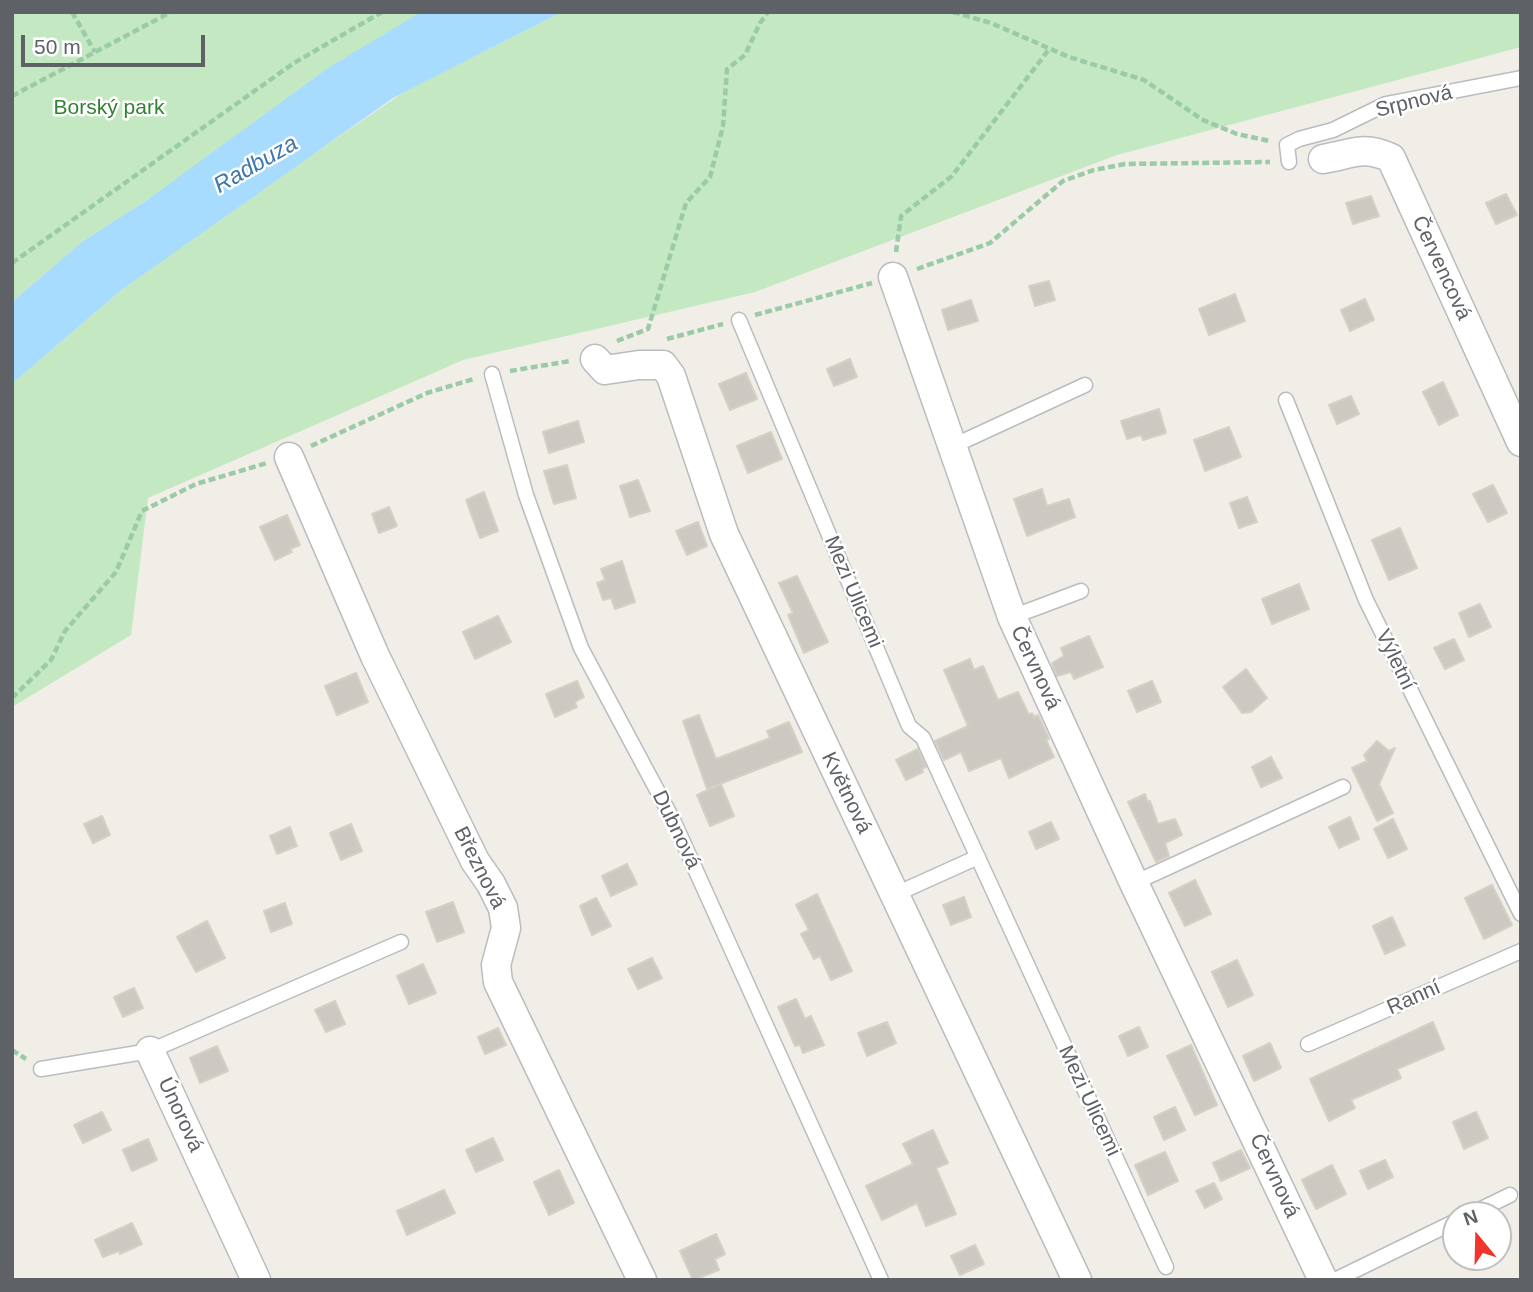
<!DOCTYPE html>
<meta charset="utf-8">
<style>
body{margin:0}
#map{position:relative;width:1533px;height:1292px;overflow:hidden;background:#f0eee6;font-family:Helvetica,sans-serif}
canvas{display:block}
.frame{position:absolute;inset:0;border:14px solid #5e6267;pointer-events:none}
.north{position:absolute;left:1442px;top:1201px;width:70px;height:70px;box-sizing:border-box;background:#fff;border:2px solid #bfc0c2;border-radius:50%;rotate:341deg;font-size:19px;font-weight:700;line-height:28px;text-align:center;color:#5e6267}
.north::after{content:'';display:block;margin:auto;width:24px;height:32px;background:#f0352d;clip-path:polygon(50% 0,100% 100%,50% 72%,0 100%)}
.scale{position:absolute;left:21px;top:35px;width:184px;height:32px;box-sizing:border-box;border:4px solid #5e6267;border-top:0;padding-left:9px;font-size:21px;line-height:24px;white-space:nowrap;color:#5e6267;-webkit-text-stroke:5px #fff;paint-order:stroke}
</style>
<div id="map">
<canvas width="1533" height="1292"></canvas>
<div class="frame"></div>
<div class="north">N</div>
<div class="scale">50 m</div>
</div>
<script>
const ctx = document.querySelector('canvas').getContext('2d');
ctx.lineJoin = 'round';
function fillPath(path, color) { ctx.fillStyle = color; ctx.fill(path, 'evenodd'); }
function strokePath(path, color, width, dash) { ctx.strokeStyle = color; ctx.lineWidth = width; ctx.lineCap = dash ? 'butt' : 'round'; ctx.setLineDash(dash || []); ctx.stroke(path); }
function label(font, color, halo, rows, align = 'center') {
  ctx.font = font + ' Helvetica,sans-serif'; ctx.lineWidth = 5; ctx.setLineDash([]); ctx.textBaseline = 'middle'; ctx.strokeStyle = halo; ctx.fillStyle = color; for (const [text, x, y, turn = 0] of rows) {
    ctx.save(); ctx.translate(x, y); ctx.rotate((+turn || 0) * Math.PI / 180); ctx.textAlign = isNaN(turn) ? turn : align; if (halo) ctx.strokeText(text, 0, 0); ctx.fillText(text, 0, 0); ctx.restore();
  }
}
fillPath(new Path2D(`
 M12,12H421L147,200L83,241L12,302Z
 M562,12H1521V47L1117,155L755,292L463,360L148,498L131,635L12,707V384L120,291L232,210L404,92Z`), '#c4e9c2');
fillPath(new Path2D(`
 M421,12H562L393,98L120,291L12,384V302L83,241L147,200L328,68Z`), '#a8dcff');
const building = new Path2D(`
 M1506,194L1517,215L1496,224L1486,203Z
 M1371,196L1379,216L1353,224L1346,203Z
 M1049,281L1055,300L1035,306L1029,286Z
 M1235,294L1245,321L1209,335L1199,309Z
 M1365,299L1374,320L1350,331L1341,310Z
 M971,300L978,321L948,330L942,310Z
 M850,359L857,377L834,386L827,369Z
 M746,373L757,399L730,410L719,384Z
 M1443,382L1458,415L1439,425L1423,392Z
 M1351,396L1359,414L1337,424L1329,405Z
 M1159,409L1166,433L1143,440L1141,435L1127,439L1121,421Z
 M578,421L584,442L549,453L543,432Z
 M1229,427L1241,457L1205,471L1194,440Z
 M771,432L782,459L748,473L737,446Z
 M567,465L576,498L554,504L544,471Z
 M638,480L650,511L630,517L620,486Z
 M1493,485L1507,513L1488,522L1473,494Z
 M1042,489L1047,506L1069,499L1075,517L1027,536L1014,499Z
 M484,492L498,531L480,538L466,500Z
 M1247,497L1257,522L1239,528L1230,503Z
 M389,507L397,526L379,533L372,514Z
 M287,515L300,545L290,549L292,552L275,560L260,527Z
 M698,522L707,546L687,555L676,531Z
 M1400,528L1417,568L1389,580L1372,540Z
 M622,561L635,602L615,609L611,598L603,600L597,583L605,580L601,569Z
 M797,576L828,642L804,653L788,615L793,613L779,583Z
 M1299,584L1309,609L1272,624L1262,599Z
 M1480,604L1491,627L1469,637L1459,613Z
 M498,616L511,642L475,659L463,632Z
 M1089,636L1103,667L1074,679L1071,672L1057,676L1052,663L1064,656L1061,648Z
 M1454,639L1464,660L1445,669L1434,648Z
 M970,659L974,670L983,666L998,700L1018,692L1029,715L1032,713L1034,717L1038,715L1049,739L1046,740L1054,757L1009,778L1001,758L969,771L961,752L944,760L935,741L968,726L944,670Z
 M1246,669L1267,698L1251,712L1242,713L1223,687Z
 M356,673L368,702L337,715L325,686Z
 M577,681L584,697L575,702L577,707L555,717L546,694Z
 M1152,681L1161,702L1137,712L1128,691Z
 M699,715L716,759L770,738L767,731L789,722L802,752L707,789L683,721Z
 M1377,741L1389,751L1395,748L1379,784L1393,813L1377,821L1352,768L1367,761L1364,755Z
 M918,749L926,767L922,769L923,772L906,780L896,760Z
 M1271,757L1282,778L1261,787L1252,767Z
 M721,784L734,816L710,826L697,795Z
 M1145,794L1148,802L1150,801L1158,824L1175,819L1182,835L1165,843L1169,856L1156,862L1128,802Z
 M102,816L110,835L93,843L84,824Z
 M1350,817L1359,839L1339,848L1329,827Z
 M1393,819L1407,849L1388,858L1374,829Z
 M1051,822L1059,839L1036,849L1029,832Z
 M351,824L362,851L341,860L330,833Z
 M290,827L297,846L277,854L270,836Z
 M627,864L637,884L611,896L602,876Z
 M1195,880L1211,914L1185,926L1169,893Z
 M1492,885L1512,925L1484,939L1465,898Z
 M817,894L852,971L831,980L820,956L814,959L801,934L809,930L796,905Z
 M964,897L971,917L951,925L943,905Z
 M596,898L611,926L592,935L580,906Z
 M453,902L464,932L437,942L426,912Z
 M285,903L292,924L271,932L264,911Z
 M1392,917L1405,945L1385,954L1373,926Z
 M207,921L225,958L196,972L177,937Z
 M652,958L662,978L638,989L628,969Z
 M1237,960L1253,995L1228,1007L1212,972Z
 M423,964L436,993L409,1004L397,976Z
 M134,988L143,1008L123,1017L114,997Z
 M796,999L805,1019L811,1016L824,1045L803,1053L800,1045L795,1046L778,1007Z
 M335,1001L345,1024L326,1032L315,1010Z
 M887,1022L896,1043L867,1056L858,1033Z
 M1433,1022L1444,1049L1397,1069L1401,1078L1351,1100L1355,1108L1329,1121L1310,1079Z
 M1139,1027L1148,1047L1128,1056L1119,1036Z
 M498,1028L506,1045L485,1054L478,1037Z
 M1270,1043L1281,1068L1254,1081L1243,1056Z
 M1191,1045L1217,1105L1195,1115L1167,1056Z
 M217,1046L228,1071L200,1083L190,1058Z
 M1175,1107L1185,1130L1164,1140L1154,1117Z
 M102,1112L111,1130L83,1143L74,1125Z
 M1476,1112L1488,1138L1464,1149L1453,1122Z
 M933,1130L948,1163L936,1168L956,1214L926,1226L917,1203L882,1220L866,1186L913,1164L903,1144Z
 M493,1138L503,1160L476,1172L466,1150Z
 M148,1139L157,1160L132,1171L123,1150Z
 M1241,1150L1250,1168L1221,1181L1213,1163Z
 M1165,1152L1178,1181L1148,1195L1135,1165Z
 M1385,1160L1393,1177L1368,1189L1360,1171Z
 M1332,1165L1346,1194L1316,1209L1302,1180Z
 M559,1170L574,1203L549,1215L534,1182Z
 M1214,1183L1222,1199L1205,1208L1196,1191Z
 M444,1190L455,1213L407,1235L397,1211Z
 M132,1223L142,1244L120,1254L119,1251L103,1257L95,1240Z
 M716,1234L725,1254L715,1259L719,1270L693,1280L680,1251Z
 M975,1245L984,1264L960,1275L951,1256Z`);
fillPath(building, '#ccc9c3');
strokePath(building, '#d6d0c4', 2);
const lane = new Path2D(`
 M1289,162L1287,145L1299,139L1333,130L1386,104L1521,78
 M739,320L909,726L923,738L1166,1267
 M492,374L526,495L581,648L673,820L881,1280
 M1286,400L1366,600L1521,914
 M953,446L1085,385
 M1012,617L1081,591
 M1134,883L1343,787
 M896,894L978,857
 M1308,1044L1521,951
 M41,1069L150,1051L401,942
 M1469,1215L1510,1195
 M1335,1280L1456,1221`);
const street = new Path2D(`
 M1323,159C1353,154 1362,145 1391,158L1521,442
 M893,277L1012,617L1134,883L1323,1280
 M595,359L605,370L639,365H663L671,376L724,534L1077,1280
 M289,457L375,656L475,861L491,884L503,908L506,928L496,965L498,982L642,1280
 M150,1051L256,1280`);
strokePath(lane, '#b9bcc0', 17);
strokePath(street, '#b9bcc0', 31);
strokePath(new Path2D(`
 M72,12L95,52
 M953,12L991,23L1069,57L1144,80L1203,120L1237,134L1269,141
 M12,96L171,12
 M896,252L901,216L952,176L1050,48
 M12,263L294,63L382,12
 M917,269L990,243L1063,181L1094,170L1125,164L1270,162
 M755,315L872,283
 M667,339L723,324
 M617,341L648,329L686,203L710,177L723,126L727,69L745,55L760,23L768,12
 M510,371L570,361
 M311,446L427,393L474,379
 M12,698L51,660L65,631L116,572L142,511L196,484L267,463
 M12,1050L26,1059`), '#9bcaa7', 4.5, [7, 3.5]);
strokePath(lane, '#fff', 14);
strokePath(street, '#fff', 28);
label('21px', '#5e6267', '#fff', [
 ["Srpnová",1414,102,-14],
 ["Červencová",1441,268,65],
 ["Mezi Ulicemi",853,592,67],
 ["Výletní",1395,660,64],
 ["Červnová",1035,668,65],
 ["Květnová",846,793,64],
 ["Dubnová",676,830,64],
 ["Březnová",479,868,63],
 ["Ranní",1414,998,-24],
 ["Mezi Ulicemi",1089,1101,65],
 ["Únorová",180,1115,65],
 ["Červnová",1274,1176,65]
]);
label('21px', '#318232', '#fff', [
 ["Borský park",109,108]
]);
label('italic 23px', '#3c77ad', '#fff', [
 ["Radbuza",256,165,-30]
]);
</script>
